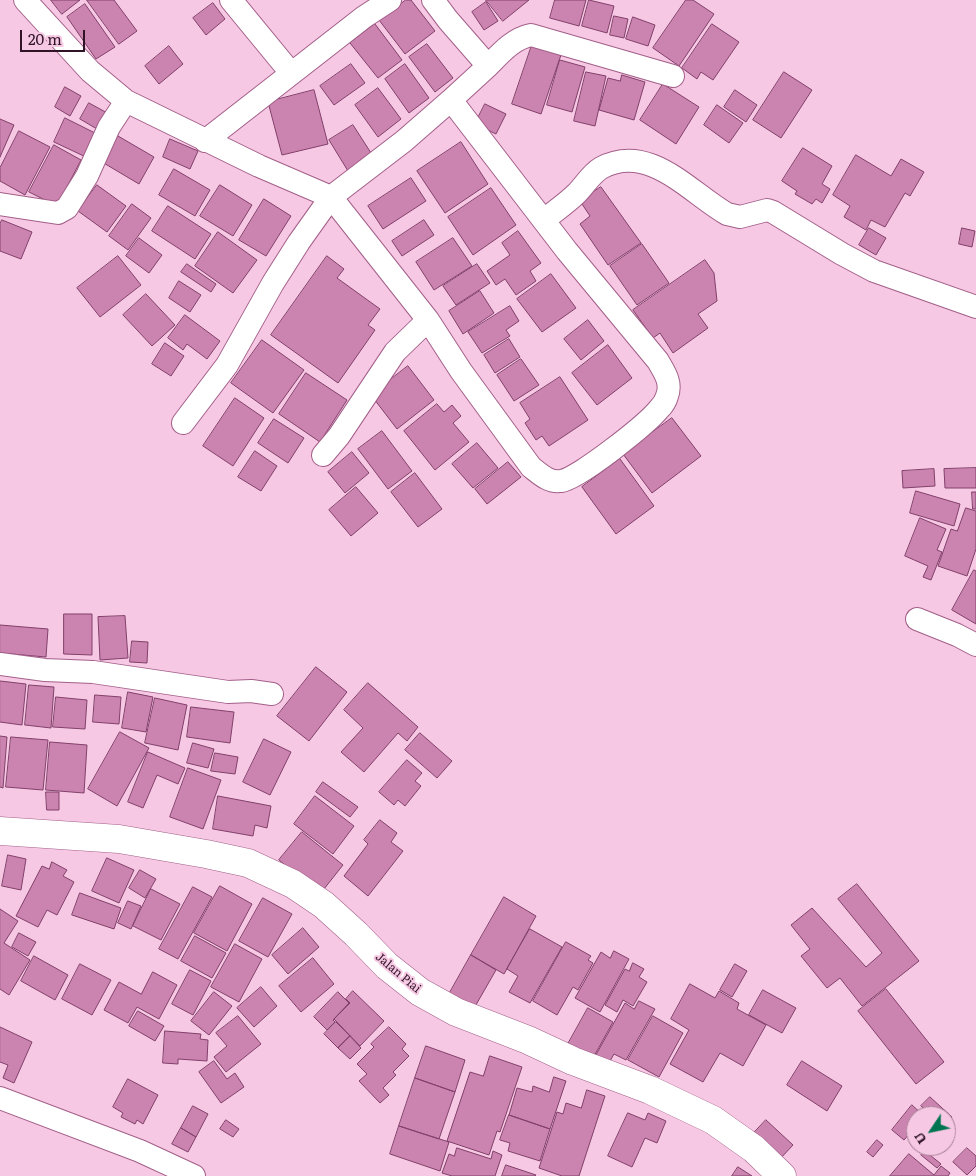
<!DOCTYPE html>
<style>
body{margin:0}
#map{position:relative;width:976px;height:1176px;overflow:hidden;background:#f6c8e3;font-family:Literata,serif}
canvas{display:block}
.north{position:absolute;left:906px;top:1106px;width:50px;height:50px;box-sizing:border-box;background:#f6c8e3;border:1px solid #a78097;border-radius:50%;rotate:236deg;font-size:14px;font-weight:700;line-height:20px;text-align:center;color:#301426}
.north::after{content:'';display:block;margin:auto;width:18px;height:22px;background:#007450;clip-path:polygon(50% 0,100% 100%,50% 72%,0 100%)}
.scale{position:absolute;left:20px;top:30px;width:65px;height:22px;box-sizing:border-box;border:2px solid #301426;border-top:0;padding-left:6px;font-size:15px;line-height:18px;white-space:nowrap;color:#301426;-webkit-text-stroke:4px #f6c8e3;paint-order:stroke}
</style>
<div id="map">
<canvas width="976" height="1176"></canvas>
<div class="north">U</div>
<div class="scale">20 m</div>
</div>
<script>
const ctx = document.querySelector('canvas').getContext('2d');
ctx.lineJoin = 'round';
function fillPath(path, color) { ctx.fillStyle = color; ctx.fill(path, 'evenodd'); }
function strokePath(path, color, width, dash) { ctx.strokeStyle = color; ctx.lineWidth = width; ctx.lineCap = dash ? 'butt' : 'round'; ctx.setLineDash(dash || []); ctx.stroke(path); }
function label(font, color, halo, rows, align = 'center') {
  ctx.font = font + ' Literata,serif'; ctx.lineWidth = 4; ctx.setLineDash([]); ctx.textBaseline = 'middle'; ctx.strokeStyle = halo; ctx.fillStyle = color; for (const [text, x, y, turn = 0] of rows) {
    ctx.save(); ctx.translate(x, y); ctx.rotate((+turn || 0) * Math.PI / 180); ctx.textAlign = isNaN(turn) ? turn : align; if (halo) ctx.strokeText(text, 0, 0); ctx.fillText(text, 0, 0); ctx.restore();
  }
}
const building = new Path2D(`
 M51,0H80L62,14Z
 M87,0H114L137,31L119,44Z
 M406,0H411L435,31L405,54L379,20Z
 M486,0H529L503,21Z
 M555,0H586L579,26L550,18Z
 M589,0L614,6L607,33L582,26Z
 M686,0H693L714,14L679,66L653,48Z
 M486,2L498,21L484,30L472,12Z
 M213,3L225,19L206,35L193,18Z
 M85,4L115,47L96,59L67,17Z
 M614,16L628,19L624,38L610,35Z
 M633,17L655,25L648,46L626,39Z
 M375,24L402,60L378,78L350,43Z
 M712,24L739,42L713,80L701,72L697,79L682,68Z
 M534,39L563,49L541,114L512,104Z
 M427,44L453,78L435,92L409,57Z
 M169,46L183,64L159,84L145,66Z
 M560,60L585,67L572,112L547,105Z
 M351,64L365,83L334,105L320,86Z
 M405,64L429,98L409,113L385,79Z
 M586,72L606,76L595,126L574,121Z
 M784,72L812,90L781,138L753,120Z
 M622,75L645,82L634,120L599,110L608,78L620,81Z
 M663,84L699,107L676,144L640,120Z
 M65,87L81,96L70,116L55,107Z
 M378,88L401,119L378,137L355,105Z
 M314,90L328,144L282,155L268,102Z
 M735,90L757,105L746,122L724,107Z
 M89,103L111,115L102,132L80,119Z
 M485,104L506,114L496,134L475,124Z
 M717,105L743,123L729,143L704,125Z
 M65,118L99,135L88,158L54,142Z
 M0,119L14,125L0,157Z
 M353,125L373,156L348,171L329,140Z
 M19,131L50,147L25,195L0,181V168Z
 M118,136L154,157L139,184L102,162Z
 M170,139L198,151L190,169L163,157Z
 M461,142L488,184L445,213L417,171Z
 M54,145L81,160L57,206L29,192Z
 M803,148L832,166L822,184L830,189L822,203L816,199L812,204L795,194L797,191L782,181Z
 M856,155L891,176L901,159L924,172L910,196L905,193L885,227L871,220L866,230L844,217L850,206L833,195Z
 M174,169L210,190L195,216L159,195Z
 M411,178L426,201L383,229L368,206Z
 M97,185L126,206L107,232L78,211Z
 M220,185L252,205L233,236L200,216Z
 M601,187L641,243L608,265L580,224L590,216L580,201Z
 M491,188L516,225L473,255L448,217Z
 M264,199L291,216L266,256L239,240Z
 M132,204L151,218L128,250L109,236Z
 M168,206L211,234L195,259L152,231Z
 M2,220L32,232L21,259L0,251V224Z
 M424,220L434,235L402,256L392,241Z
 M869,228L886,238L876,255L859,245Z
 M962,228L975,231L972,247L959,244Z
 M518,231L541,263L530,271L536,281L516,295L505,279L496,285L487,271L510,255L502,243Z
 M218,232L257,260L233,293L195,266Z
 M139,238L162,255L149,273L126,256Z
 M453,238L472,266L434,290L416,262Z
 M642,244L669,283L637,305L610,266Z
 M118,256L141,285L100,317L77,288Z
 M327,256L344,269L337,278L380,309L368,325L375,330L338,383L271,335Z
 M705,260L714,273L717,301L698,314L708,328L673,353L660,333L653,338L633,310Z
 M187,264L216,284L211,292L181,272Z
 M477,264L490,283L456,305L443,286Z
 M551,274L576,308L542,332L517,299Z
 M179,281L201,295L190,312L169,298Z
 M480,291L494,313L463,334L449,311Z
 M146,294L175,325L152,346L123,315Z
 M510,306L519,321L506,330L510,336L482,353L468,332Z
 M185,315L220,341L207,359L187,344L183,350L168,338Z
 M588,320L604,341L581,360L564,339Z
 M509,339L520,357L495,373L484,355Z
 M262,340L304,370L273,413L231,383Z
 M165,343L184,356L171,376L152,364Z
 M608,345L632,378L597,405L572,373Z
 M521,359L539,385L514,401L497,375Z
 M408,366L434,400L397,429L371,395Z
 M306,373L347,400L320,442L279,414Z
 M560,377L588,420L549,446L542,436L536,440L525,423L530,419L520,403Z
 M235,398L264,418L233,466L203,446Z
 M437,404L444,412L452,405L461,416L453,423L469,442L435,470L404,431Z
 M672,418L701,456L652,493L623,454Z
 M274,419L304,438L288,463L258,443Z
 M382,431L412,471L388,489L358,449Z
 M477,443L498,468L473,488L452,464Z
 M255,451L277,466L261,491L238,477Z
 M352,452L369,473L345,493L328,472Z
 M620,459L654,506L616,534L582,487Z
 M508,462L521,477L487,504L475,489Z
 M976,468V488H945L944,469Z
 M934,469L935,486L903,488L902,471Z
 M415,473L442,509L418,527L391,492Z
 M356,487L378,513L351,536L329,510Z
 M916,491L960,504L954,526L910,513Z
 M972,492H976V509H973Z
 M966,508L976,511V549L967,576L938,566L951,529L957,531Z
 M920,518L946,529L937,550L942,552L931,580L923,577L928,566L905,556Z
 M974,570L976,571V624L952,610Z
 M64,614H92V655L64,654Z
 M125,616L128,658L100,660L98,617Z
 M0,625L48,629L46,657L0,653Z
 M132,641L148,642L147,663L130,662Z
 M316,667L347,692L309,741L277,716Z
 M0,681L26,684L22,725L0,722Z
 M368,683L418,727L407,741L398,733L364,772L341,752L363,728L344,710Z
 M29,685L54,687L51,728L25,725Z
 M128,692L153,697L146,732L122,728Z
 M95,695L121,697L119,724L93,722Z
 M56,697L87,700L85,729L53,727Z
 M155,698L187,705L178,750L145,743Z
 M191,707L234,712L230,743L187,737Z
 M120,732L149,748L117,806L88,789Z
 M420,733L452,761L437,778L405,750Z
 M0,736L7,737L3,788L0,787Z
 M11,737L48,740L43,790L6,787Z
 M264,739L291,752L270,795L243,782Z
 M50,742L87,745L84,793L46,790Z
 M193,743L214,749L208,768L187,763Z
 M148,752L185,768L178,784L157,775L143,808L128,802Z
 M215,753L238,757L235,774L211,771Z
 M407,760L422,773L415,781L421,786L405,806L398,800L394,805L379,792Z
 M188,768L221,780L203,829L170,817Z
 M323,782L358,807L350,817L316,792Z
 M46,792H59V810H47Z
 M218,796L271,806L267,828L255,825L253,836L213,829Z
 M315,796L354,826L333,854L294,824Z
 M380,820L397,833L391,842L403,851L368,896L344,876L368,844L364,840Z
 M302,832L343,865L320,894L279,860Z
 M8,855L26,859L21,890L2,886Z
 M107,858L134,870L119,903L92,891Z
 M52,862L67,870L63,876L74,882L57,915L47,910L38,927L16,916L42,866L49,869Z
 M140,870L156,879L145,898L129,888Z
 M857,884L919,961L862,1006L840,978L827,988L801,956L810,949L791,925L812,908L866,967L882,953L838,899Z
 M220,886L252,904L227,951L194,933Z
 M193,887L212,897L178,959L159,949Z
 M151,889L180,904L161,940L133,926Z
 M80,893L121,908L114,929L72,915Z
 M504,897L536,916L504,974L471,955Z
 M263,898L292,914L268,957L239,941Z
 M128,901L141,906L131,929L118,923Z
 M0,909L18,921L4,943L30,960L9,995L0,989Z
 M303,928L319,947L288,974L272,955Z
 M530,929L562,947L530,1003L509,992L518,976L507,969Z
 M19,933L36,942L28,956L12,947Z
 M195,936L226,953L212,978L181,961Z
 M566,942L591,956L588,960L593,963L578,990L573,987L557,1015L533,1001Z
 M235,944L262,959L239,1002L211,987Z
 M614,951L629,959L600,1012L575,998L601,952L610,958Z
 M471,955L496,970L473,1010L448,996Z
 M34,956L68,975L55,1000L21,981Z
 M313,958L334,984L301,1012L279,986Z
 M633,963L644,969L639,977L647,982L633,1006L623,1000L617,1012L605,1005L625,969L629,971Z
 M80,964L111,980L92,1015L62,999Z
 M735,964L747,971L732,997L720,990Z
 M190,970L211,981L193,1015L172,1004Z
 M153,972L177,985L159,1019L137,1007L128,1023L104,1010L119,982L141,994Z
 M690,984L715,998L719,991L739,1003L737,1009L766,1025L743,1066L720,1053L703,1082L670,1064L689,1030L671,1019Z
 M261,987L277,1006L254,1027L237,1008Z
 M886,989L944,1062L916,1084L858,1011Z
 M763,990L796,1008L782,1033L749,1015Z
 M353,991L384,1021L360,1046L334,1019L350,1003L346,999Z
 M214,992L232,1006L209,1035L191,1021Z
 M338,992L349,1003L333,1020L335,1022L327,1030L314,1017Z
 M639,1001L655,1009L626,1060L614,1054L606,1068L593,1060L625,1003L634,1009Z
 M588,1008L613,1022L593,1058L568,1044Z
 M138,1011L164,1026L155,1041L129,1026Z
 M238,1016L261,1044L226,1072L214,1057L227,1046L216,1033Z
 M653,1016L683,1033L659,1077L628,1060Z
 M336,1022L350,1036L338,1048L324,1034Z
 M0,1027L32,1042L14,1083L3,1078L8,1065L0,1062Z
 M389,1027L406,1044L402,1049L409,1056L393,1072L396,1075L383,1088L389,1095L380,1103L359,1081L367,1074L357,1064L374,1047L371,1044Z
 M165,1031L201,1034L200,1039L208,1040L207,1061L178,1059V1064L163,1063Z
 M350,1036L361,1048L350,1059L338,1048Z
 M426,1046L465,1060L455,1092L415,1078Z
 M490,1056L522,1067L500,1132L497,1131L489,1155L447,1141L470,1072L483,1076Z
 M214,1061L227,1079L235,1073L244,1087L221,1103L199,1072Z
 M802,1061L842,1086L827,1111L787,1085Z
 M554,1077L566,1081L550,1129L509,1115L517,1088L532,1092L533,1086L549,1092Z
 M415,1078L455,1092L439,1139L399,1126Z
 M128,1079L158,1095L143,1124L137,1120L135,1124L121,1117L123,1113L113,1107Z
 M587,1090L605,1096L579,1176H562L539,1168L557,1112L563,1114L566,1103L581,1108Z
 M930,1097L952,1117L946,1124V1116H932L921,1106Z
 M912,1105L924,1116H916V1126L904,1140L892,1130Z
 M193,1106L208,1114L196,1137L181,1128Z
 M628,1113L645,1120L648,1113L666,1121L657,1143L645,1138L632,1167L608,1156Z
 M509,1115L550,1129L540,1161L508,1151L510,1143L500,1140Z
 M226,1120L239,1129L233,1137L220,1129Z
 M766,1120L793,1145L779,1160L752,1135Z
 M399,1126L449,1142L440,1171L390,1154Z
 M181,1128L196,1137L188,1152L172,1144Z
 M877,1140L883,1145L873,1157L867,1152Z
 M457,1148L491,1159L493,1151L502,1155L495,1176H452L442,1173L449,1154L454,1156Z
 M967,1148L976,1156V1166L967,1175L953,1162Z
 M925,1151L941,1164L937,1168L921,1155Z
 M909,1154L934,1175L941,1166L950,1173L948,1176H890Z
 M506,1165L536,1175L535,1176H502Z
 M738,1167L752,1176H732Z`);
fillPath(building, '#cb83af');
strokePath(building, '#81406a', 1);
const minor = new Path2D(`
 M25,0L90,71L126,101L259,166L331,197L428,320L461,371L531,467C540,474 549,483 561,481C578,479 647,424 659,409C662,406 666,400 667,396C672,383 665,373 658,361L567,251L451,100L487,67L482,59L448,20L433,0
 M231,0L291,73
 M487,67C500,54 512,39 531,35L673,76
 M205,141L364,17L390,0
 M0,204L58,213L67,208L87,176L109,127L126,101
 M544,220C555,211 567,203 577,193C585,185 591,174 601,168C649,142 689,192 727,214L740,217L767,210L773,212L842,254L874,271L976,307
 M183,423L227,365L273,283L299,242L331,197L404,141L451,100
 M323,455L339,436L395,352L428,320
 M917,619L957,635L976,645
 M0,664L45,670L93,672L228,692L251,691L272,694
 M0,1098L140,1151L194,1176`);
const tertiary = new Path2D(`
 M0,831L119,839L206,854L248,863L293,884L324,905L356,934L387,966L420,992L456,1012L528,1040L573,1061L650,1090L713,1120L754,1149L782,1176`);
strokePath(minor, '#a35f89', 24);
strokePath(tertiary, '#a35f89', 29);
strokePath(minor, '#fff', 22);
strokePath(tertiary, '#fff', 28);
label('12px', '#301426', '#f6c8e3', [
 ["Jalan Piai",398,973,40]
]);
</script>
